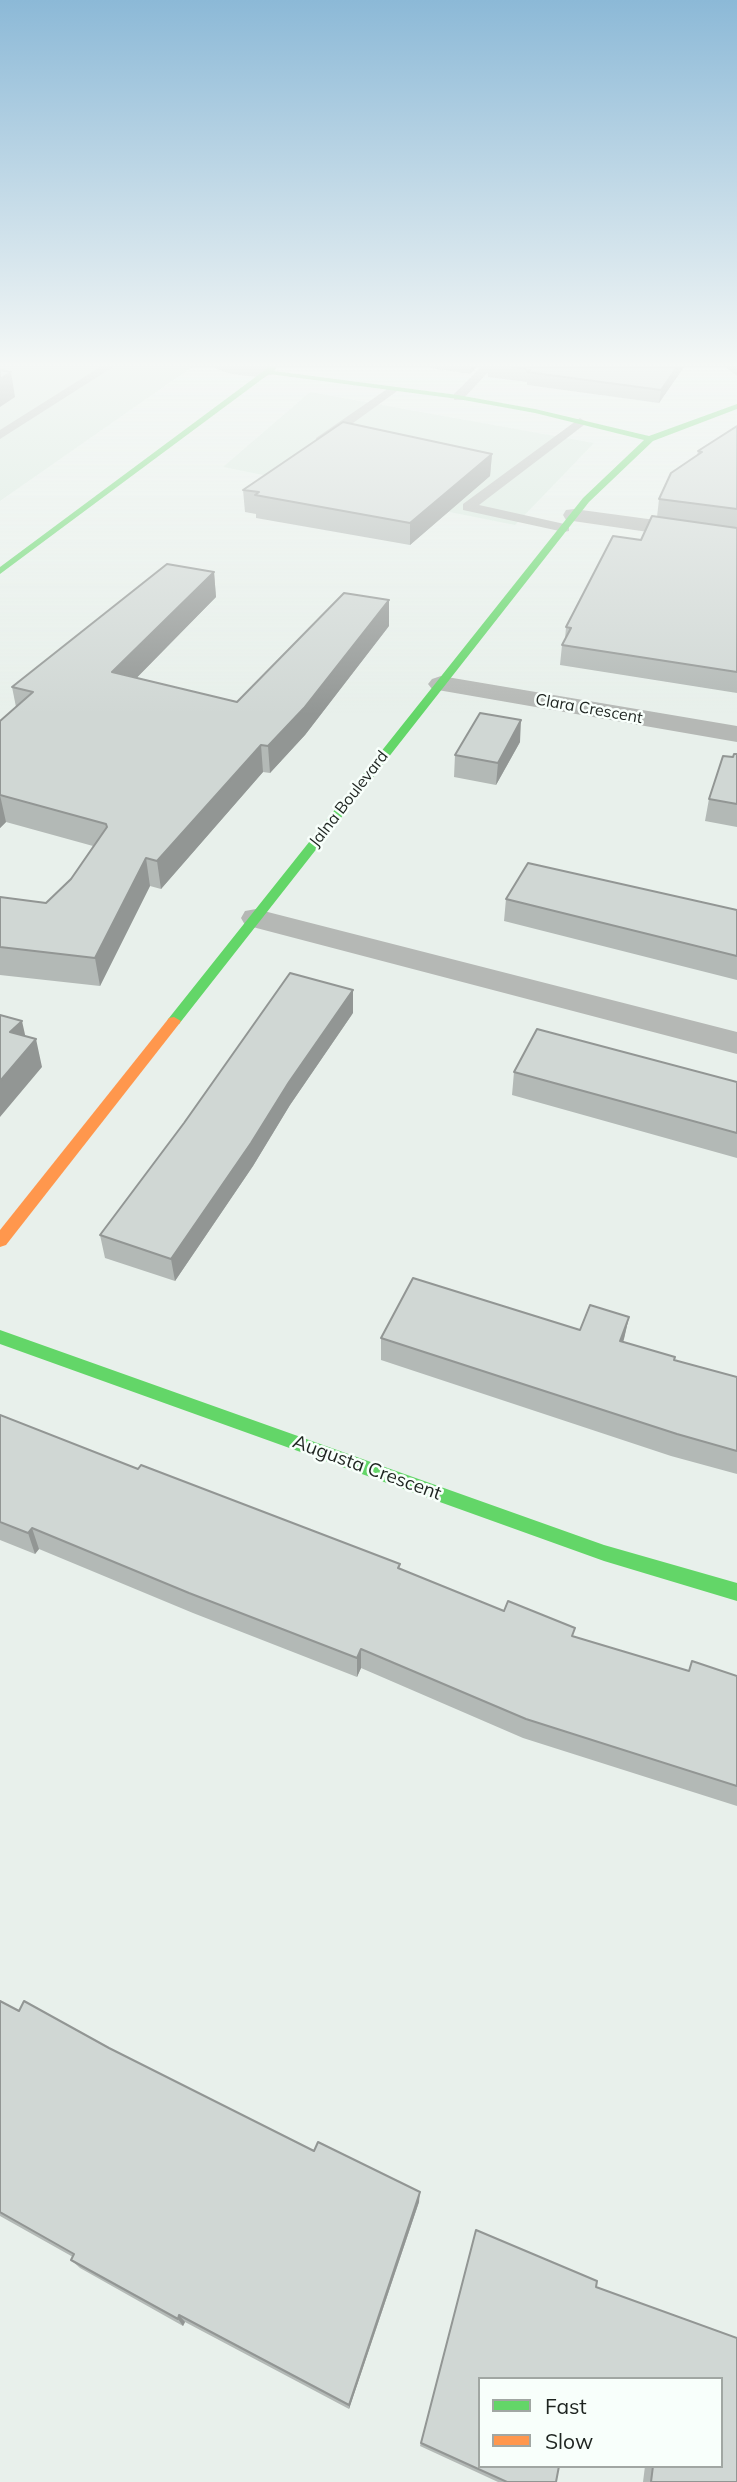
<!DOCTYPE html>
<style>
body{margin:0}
#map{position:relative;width:737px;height:2482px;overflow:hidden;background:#e8f0eb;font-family:Mulish,sans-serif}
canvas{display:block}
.legend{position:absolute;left:478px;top:2377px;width:245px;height:91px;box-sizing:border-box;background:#f8fffb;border:2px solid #a1a7a3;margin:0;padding:9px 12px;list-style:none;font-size:21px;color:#1e2420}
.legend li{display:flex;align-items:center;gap:14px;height:35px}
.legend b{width:35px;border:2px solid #a1a7a3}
</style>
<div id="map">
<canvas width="737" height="2482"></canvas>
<ul class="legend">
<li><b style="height:9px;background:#63d668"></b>Fast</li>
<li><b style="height:9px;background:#ff974d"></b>Slow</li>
</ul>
</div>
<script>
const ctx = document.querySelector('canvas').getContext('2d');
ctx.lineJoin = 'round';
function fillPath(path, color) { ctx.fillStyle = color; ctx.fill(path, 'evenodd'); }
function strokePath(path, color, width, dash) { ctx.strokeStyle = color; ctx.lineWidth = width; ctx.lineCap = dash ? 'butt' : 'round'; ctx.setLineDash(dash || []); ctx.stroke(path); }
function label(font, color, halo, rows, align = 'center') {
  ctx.font = font + ' Mulish,sans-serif'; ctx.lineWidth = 5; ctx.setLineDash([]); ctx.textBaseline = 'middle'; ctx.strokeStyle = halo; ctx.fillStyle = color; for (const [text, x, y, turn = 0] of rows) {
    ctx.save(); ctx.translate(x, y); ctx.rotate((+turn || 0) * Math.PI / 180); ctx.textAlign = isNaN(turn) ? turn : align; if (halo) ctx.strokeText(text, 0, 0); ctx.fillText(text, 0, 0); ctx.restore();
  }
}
fillPath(new Path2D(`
 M0,367H192L0,501Z
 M310,392L594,443L515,525L223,467Z`), '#d8e9de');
fillPath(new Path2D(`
 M100,367H113L0,439V430Z
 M481,367H493L462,400H454V394Z
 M726,367H737V376Z
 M390,387L400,389L324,444H316V438Z
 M580,418L586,422L584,425L479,505L569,525V531L564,532L463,510V504Z`), '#b5b8b5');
fillPath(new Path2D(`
 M215,367H270L276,372C268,381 224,375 215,367Z
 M574,509L737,531V545L566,520L563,515L566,510Z
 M441,676L737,726V742L432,689L428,684L432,679Z
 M256,909L737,1032V1054L245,925L241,918L245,911Z`), '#b5b8b5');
fillPath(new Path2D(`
 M269,367H277L274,371L458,395L535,409L649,436L737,404V409L653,441L589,502L179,1024L174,1025L167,1021L169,1018L583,498L644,440L535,413L458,399L269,374L0,574V567Z
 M0,1330L604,1545L737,1583V1601L604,1561L0,1344Z`), '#63d668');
fillPath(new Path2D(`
 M174,1017L181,1021L179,1024L6,1245L0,1247V1230L169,1018Z`), '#ff974d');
fillPath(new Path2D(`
 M426,367H477L470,374Z
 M488,367H684L659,403L527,385V382L488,377Z
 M737,426V693L560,665L562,645L565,639L566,627L641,540L657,517L659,499L697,455L698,451Z
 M492,454L490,476L410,545L256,518V514L245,512L243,490Z
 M214,572L216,597L136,678L237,702L389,626L305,735L270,773L263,772L161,889L150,886L100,986L0,975V897L46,903L71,879L93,846L6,822L0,828V721L16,707L12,687Z
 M520,742L496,785L454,777L455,755Z
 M737,754V827L705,821L709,799Z
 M506,899L737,910V980L504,921Z
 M353,1013L290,1105L253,1166L175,1281L105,1258L100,1235Z
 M514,1072L737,1082V1158L512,1095Z
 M629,1317L623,1342L675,1360L737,1377V1474L671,1456L381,1360V1338L580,1330Z
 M0,1415L138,1469L400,1564L399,1568L504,1611L573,1636L689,1671L737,1676V1806L523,1738L361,1668L357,1677L193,1613L39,1549L35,1554L0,1540Z
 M0,2001L19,2011L109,2048L314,2151L419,2202L349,2409L185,2322L183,2326L80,2268L71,2260L73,2257L0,2216Z
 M476,2230L597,2281L596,2287L737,2338V2482H643L645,2466H721V2379H480V2466H559L556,2482H498L420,2446Z`), '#b3b9b6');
fillPath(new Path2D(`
 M471,367H477L470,374Z
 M677,367H684L659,403L661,390Z
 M11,372L15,397L0,407V379Z
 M492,454L490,476L410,545V523Z
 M214,572L216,597L116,699L112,672Z
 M389,600V626L305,735L270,773L268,746Z
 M521,720L520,742L496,785L498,763Z
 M261,745L263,772L161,889L157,861Z
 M0,795L6,822L0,828Z
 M146,858L150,886L100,986L95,958Z
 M353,990V1013L290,1105L253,1166L175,1281L171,1259L289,1082Z
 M22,1021L28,1048L36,1039L42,1067L0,1117V1081L10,1032Z
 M629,1317L624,1339L615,1363L620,1341Z
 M32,1528L39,1549L35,1554L28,1533Z
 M361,1649V1668L357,1677V1658Z
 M420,2192L419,2202L349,2409V2405Z
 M179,2315L185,2322L183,2326L178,2319Z`), '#929694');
const building = new Path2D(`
 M513,367H677L661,390L527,372L530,370Z
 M0,370L11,372L0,379Z
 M343,422L492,454L410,523L255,495L259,492L243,490Z
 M737,426V509L659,499L671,473L702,452L698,451Z
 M652,516L737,528V672L562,645L571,628L566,627L613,536L641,540Z
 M167,564L214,572L112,672L237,702L344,593L389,600L304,708L268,746L261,745L157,861L146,858L95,958L0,947V897L46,903L71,879L107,827L106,824L0,795V721L33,692L12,687Z
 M480,713L521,720L498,763L455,755Z
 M734,754H737V804L709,799L723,756L733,757Z
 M528,863L737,910V956L506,899Z
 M290,973L353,990L289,1082L251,1143L171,1259L100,1235L184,1123Z
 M0,1015L22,1021L10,1032L36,1039L0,1081Z
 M537,1029L737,1082V1133L514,1072Z
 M413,1278L580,1330L590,1305L629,1317L620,1341L675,1357L674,1360L737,1377V1451L677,1434L381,1338Z
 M0,1415L138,1469L141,1465L400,1564L398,1568L504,1611L508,1601L575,1628L572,1636L689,1671L692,1661L737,1676V1786L526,1719L361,1649L357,1658L189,1593L32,1528L28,1533L0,1522Z
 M0,2001L19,2011L24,2001L109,2048L314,2151L318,2142L420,2192L349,2405L179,2315L178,2319L71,2260L74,2254L0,2212Z
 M476,2230L597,2281L596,2287L737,2338V2482H651L653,2466H721V2379H480V2466H559L556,2482H507L421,2443Z`);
fillPath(building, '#d0d7d4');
strokePath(building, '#929694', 2);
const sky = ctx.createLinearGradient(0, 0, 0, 715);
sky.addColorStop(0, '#8cb9d7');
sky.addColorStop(0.51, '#f5f8f6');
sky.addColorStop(1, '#f5f8f600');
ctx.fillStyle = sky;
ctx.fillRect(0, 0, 737, 715);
label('16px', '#1e2420', '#f8fffb', [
 ["Clara Crescent",589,709,10],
 ["Jalna Boulevard",349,799,-52]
]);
label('19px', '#1e2420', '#f8fffb', [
 ["Augusta Crescent",367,1468,20]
]);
</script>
